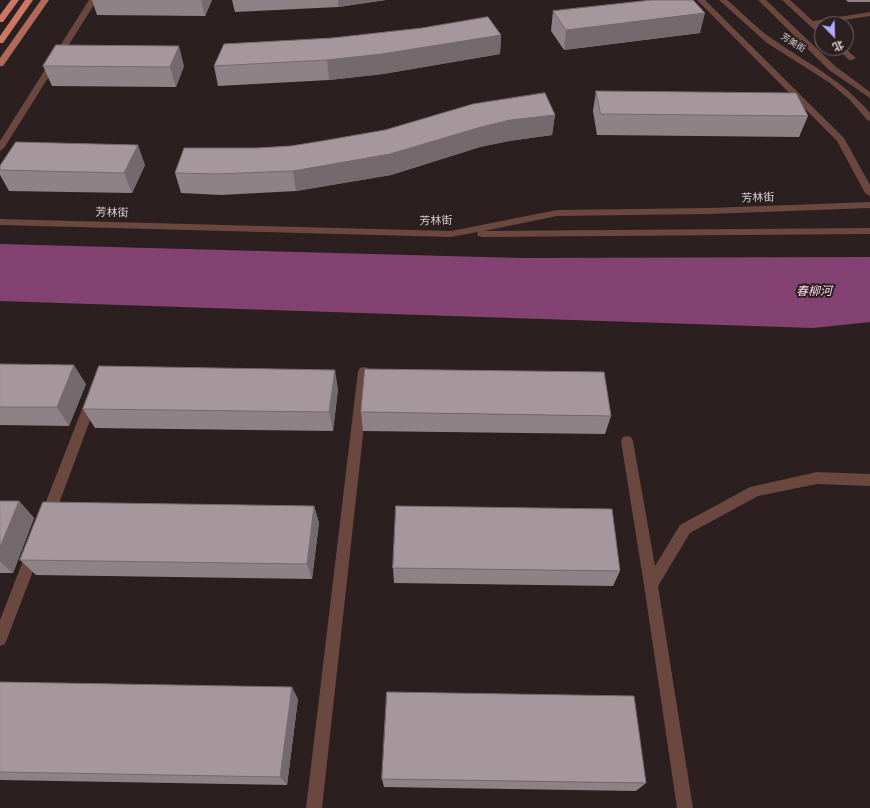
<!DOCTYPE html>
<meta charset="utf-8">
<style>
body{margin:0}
#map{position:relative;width:870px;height:808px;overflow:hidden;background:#2b1f20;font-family:"PT Sans","Noto Sans SC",sans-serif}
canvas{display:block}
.north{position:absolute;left:814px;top:16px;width:40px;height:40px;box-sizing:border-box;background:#2b1f20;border:1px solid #716767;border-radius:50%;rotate:157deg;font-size:11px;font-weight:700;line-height:16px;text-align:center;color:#dad2d2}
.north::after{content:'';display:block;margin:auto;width:14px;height:18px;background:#aeaefb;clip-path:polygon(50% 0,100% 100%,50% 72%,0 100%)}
</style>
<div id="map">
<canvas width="870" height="808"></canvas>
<div class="north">北</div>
</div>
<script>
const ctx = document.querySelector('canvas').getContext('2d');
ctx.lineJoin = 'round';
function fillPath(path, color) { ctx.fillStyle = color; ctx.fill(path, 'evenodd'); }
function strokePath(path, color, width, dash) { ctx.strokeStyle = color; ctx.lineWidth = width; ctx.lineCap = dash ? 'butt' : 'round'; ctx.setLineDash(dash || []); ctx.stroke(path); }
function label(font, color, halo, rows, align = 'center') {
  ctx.font = font + ' "PT Sans","Noto Sans SC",sans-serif'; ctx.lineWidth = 4; ctx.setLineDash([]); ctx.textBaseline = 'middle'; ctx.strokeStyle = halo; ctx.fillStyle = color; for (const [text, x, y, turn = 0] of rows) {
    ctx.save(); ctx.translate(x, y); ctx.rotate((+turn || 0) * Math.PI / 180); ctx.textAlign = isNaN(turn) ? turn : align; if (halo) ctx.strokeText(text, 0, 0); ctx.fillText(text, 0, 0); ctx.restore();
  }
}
fillPath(new Path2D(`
 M0,244L521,258L870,257V322L813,328L0,301Z`), '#844272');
fillPath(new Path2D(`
 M697,0H705L844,138L870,185V196L865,193L837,141Z`), '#6a473f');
fillPath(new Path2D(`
 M89,0H97L4,148L0,151V141Z
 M719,0H727C743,13 757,29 774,40C810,65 841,79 870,113V121L867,120L850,100L830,83L767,43Z
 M758,0H766L835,66L870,92V98L829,70Z
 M782,0H790L813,21L870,12V16L818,24L822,28V34H819Z
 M837,48H845L856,58L852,60H849Z
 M870,202V208L709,214L557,216L484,231L870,228V234L482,237L478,236L477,234L478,232L451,237L0,225V219L451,231L557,210L709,208Z
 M364,367L368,368L370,371L322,808H306L358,371L360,368Z
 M92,394L96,396L98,399L54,517L52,521L47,523L42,521L40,517L86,399L88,396Z
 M627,436L631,437L633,441L655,566L680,525L750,487L817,472L870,474V486L817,484L758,496L690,533L658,586L693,808H677L644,585L621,441L623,437Z
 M33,547L38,548L40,553L5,644L0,646V620L28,548Z`), '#6a473f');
fillPath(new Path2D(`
 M41,0H49L3,66H0V58Z`), '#b06a5a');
fillPath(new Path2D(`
 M11,0H19L3,22H0V15Z
 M25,0H33L3,43H0V36Z`), '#cb7764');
fillPath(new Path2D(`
 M92,0H212L205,16L97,15Z
 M232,0H386L338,7L235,12Z
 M846,0H870V2H848Z
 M553,11L700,33L564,50L551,31Z
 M501,35L500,54L383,74L329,80L218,86L214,66Z
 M43,66H184L176,87L52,86Z
 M596,91L808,116L799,137L597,135L593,111Z
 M555,115L552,135L509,141L480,147L391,175L296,191L221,195L181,193L175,173L257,148L291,146L322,141L385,130Z
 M145,165L132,193L9,191L0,175V166Z
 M0,364L86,384L69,426L0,425Z
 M338,389L333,431L95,428L83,409Z
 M361,412L611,416L605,434L363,431Z
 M0,501H19L34,518L13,573H0Z
 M314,506L319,523L312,579L36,575L20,560Z
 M393,568L620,571L613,586L394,583Z
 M0,682L298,699L287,785L0,780Z
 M382,779L646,783L636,791L384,787Z`), '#8f8286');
fillPath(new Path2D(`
 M201,0H212L205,16Z
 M338,0H386L338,7Z
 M705,13L700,33L564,50L566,30Z
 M501,35L500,54L383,74L329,80L327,60Z
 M179,46L184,66L176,87L170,67Z
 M555,115L552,135L509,141L480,147L391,175L296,191L293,171L481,127L510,120Z
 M138,145L145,165L132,193L124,173Z
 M74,365L86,384L69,426L57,407Z
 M335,370L338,389L333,431L329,412Z
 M19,501L34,518L13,573L0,562V547Z
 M314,506L319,523L312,579L307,564Z
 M292,687L298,699L287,785L280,777Z`), '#746a6d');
const building = new Path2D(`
 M652,0H693L705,13L566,30L553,11Z
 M488,17L501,35L382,54L327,60L214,66L224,44L332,38L422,28Z
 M56,45L179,46L170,67L43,66Z
 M596,91L796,93L808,116L601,114Z
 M545,93L555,115L510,120L481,127L390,154L293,171L216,174L175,173L184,148H257L291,146L322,141L385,130L473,104Z
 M16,142L138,145L124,173L0,170V166Z
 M0,364L74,365L57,407H0Z
 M99,366L335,370L329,412L83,409Z
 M365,369L604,372L611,416L361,412Z
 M0,501H19L0,547Z
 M43,502L314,506L307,564L20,560Z
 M396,506L612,509L620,571L393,568Z
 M0,682L292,687L280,777L0,772Z
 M387,692L634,696L646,783L382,779Z`);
fillPath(building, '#a6979c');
strokePath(building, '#746a6d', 1);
label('9px', '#dad2d2', '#2b1f20', [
 ["芳美街",793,43,32]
]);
label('11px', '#dad2d2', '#2b1f20', [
 ["芳林街",758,198,-2],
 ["芳林街",112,213,1],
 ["芳林街",436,221,-1]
]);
label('italic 12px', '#fed7f1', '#2b1f20', [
 ["春柳河",814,292]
]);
</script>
